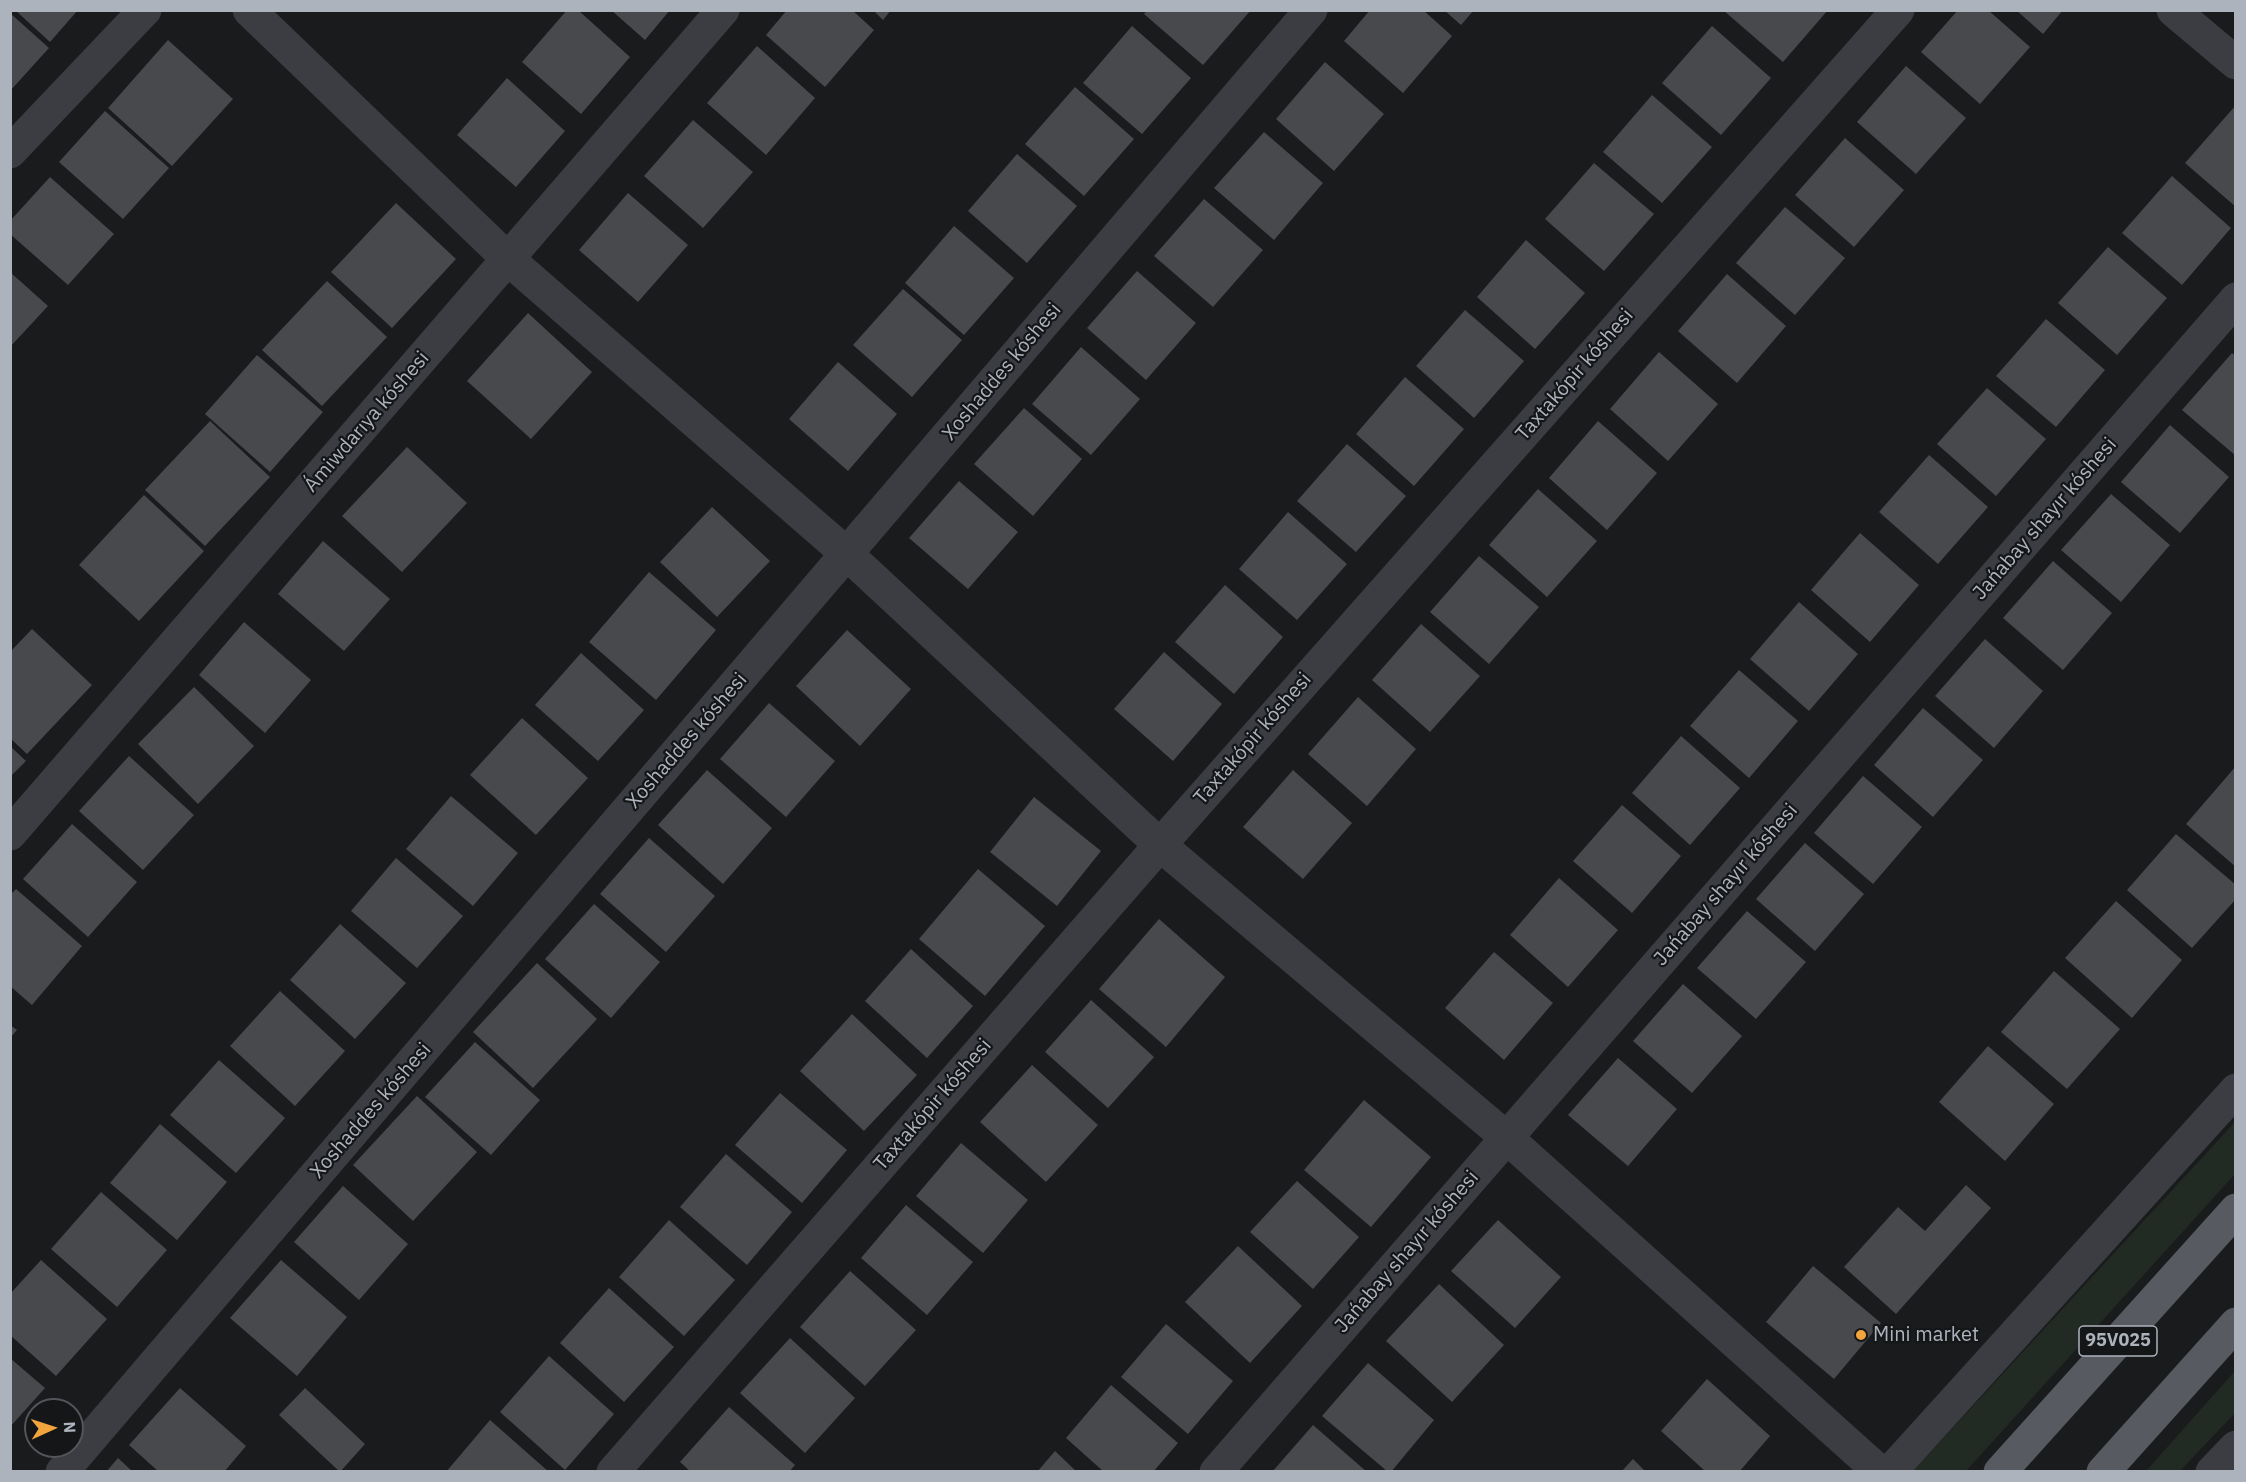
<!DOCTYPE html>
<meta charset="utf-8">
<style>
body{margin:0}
#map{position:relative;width:2246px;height:1482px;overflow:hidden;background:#1a1b1d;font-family:"IBM Plex Sans",sans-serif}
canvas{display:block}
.frame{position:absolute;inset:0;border:12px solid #adb3bc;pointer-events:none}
.north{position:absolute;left:24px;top:1398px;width:60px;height:60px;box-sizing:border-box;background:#151618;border:2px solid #52555a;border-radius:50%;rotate:87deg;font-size:16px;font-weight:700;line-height:24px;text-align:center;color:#adb3bc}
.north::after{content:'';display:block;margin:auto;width:21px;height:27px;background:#f2a43d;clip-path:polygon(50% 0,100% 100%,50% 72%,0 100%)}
</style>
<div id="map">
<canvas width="2246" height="1482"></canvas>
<div class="frame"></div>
<div class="north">N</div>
</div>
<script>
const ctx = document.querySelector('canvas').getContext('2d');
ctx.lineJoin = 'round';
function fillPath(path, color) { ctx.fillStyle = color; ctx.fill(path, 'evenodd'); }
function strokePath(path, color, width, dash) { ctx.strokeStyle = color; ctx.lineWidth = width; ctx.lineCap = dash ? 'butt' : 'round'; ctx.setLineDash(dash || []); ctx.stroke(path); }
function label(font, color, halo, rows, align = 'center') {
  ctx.font = font + ' "IBM Plex Sans",sans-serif'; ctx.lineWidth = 4.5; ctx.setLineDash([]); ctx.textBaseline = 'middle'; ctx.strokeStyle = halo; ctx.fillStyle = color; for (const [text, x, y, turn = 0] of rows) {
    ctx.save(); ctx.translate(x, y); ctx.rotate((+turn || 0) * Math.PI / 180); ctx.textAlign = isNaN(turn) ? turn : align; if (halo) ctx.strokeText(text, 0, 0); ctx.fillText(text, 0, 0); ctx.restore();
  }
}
fillPath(new Path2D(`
 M2235,1122V1174L1966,1471H1913Z
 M2235,1371V1413L2180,1471H2146Z`), '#222b23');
fillPath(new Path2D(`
 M15,10H78L50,42Z
 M567,10H578L630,57L581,114L522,62Z
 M611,10H670L645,40Z
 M787,10H852L874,30L825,87L766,35Z
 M873,10H891L883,20Z
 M1147,10H1251L1203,65L1144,14Z
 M1370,10H1423L1452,36L1403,93L1344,41Z
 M1444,10H1474L1461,25Z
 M1723,10H1828L1783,62Z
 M1958,10H1988L2030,47L1980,104L1921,52Z
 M2016,10H2063L2043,34Z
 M10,13L49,48L10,91Z
 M1132,26L1191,78L1142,134L1083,83Z
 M1712,26L1771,78L1721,135L1662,83Z
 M168,40L233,99L172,166L108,108Z
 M757,46L815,98L766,155L707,103Z
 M1325,62L1384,114L1334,171L1276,119Z
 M1906,66L1966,118L1916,174L1857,122Z
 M507,78L565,131L516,187L457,135Z
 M1075,87L1134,139L1084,196L1025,144Z
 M1652,95L1712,147L1662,203L1603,152Z
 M2236,105V207L2185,163Z
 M105,111L169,168L123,219L59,162Z
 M693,120L753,172L703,228L644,176Z
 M1264,132L1323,183L1274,240L1214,188Z
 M1845,138L1904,190L1854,247L1795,195Z
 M1017,154L1077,206L1027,263L968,211Z
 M1594,163L1654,214L1604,271L1545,219Z
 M2172,176L2231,228L2182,285L2122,233Z
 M50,177L114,234L68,285L10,234V221Z
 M628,193L688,245L638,302L579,250Z
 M1204,199L1263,250L1213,307L1154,256Z
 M396,203L456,259L392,328L331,272Z
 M1785,207L1845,258L1795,315L1736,263Z
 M954,226L1014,278L964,335L905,283Z
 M1526,240L1585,293L1535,349L1477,297Z
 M2108,247L2167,298L2117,355L2058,303Z
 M1137,271L1196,323L1146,380L1087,328Z
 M10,272L48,306L10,347Z
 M1727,274L1786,326L1737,383L1678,331Z
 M327,281L387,337L322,406L262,350Z
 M903,289L962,340L912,397L853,345Z
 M1465,310L1524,361L1474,418L1416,366Z
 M528,313L592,372L531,439L467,381Z
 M2046,319L2105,370L2056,427L1996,376Z
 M1081,347L1140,399L1091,455L1032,404Z
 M1659,352L1718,404L1668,461L1610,409Z
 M2232,353L2236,356V456L2182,410Z
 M257,355L323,412L270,472L205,414Z
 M838,362L897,414L848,471L789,419Z
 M1405,377L1464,429L1414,486L1356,434Z
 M1987,388L2046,439L1996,496L1937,444Z
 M1024,408L1082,459L1033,516L974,464Z
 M210,421L270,477L205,546L145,490Z
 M1598,421L1657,473L1607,530L1549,478Z
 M2170,425L2229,477L2180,533L2121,482Z
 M1347,444L1406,496L1356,552L1297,501Z
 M407,447L467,503L402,572L342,516Z
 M1929,455L1988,507L1938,564L1879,512Z
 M959,481L1018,532L968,589L909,538Z
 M1538,489L1597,541L1547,597L1489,545Z
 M2111,494L2170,545L2121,602L2061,550Z
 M144,495L204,551L139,621L79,565Z
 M712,507L770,561L717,617L660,562Z
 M1288,512L1347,564L1297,620L1239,569Z
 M1860,533L1919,585L1870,642L1811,590Z
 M323,541L390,599L344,651L278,594Z
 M1479,556L1539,607L1489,664L1430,612Z
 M2053,561L2112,613L2063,670L2003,618Z
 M649,572L716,630L656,700L589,642Z
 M1225,585L1283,637L1234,694L1175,642Z
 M1799,602L1858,654L1809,711L1750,659Z
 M244,622L311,680L265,733L199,675Z
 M1421,624L1480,676L1430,732L1372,680Z
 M32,629L92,685L27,754L10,738V652Z
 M847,630L911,689L860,746L796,686Z
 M1985,639L2043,691L1994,748L1935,696Z
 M1164,652L1222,704L1173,761L1114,709Z
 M581,653L644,710L598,761L535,705Z
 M1739,670L1798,721L1749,778L1690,726Z
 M194,687L254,746L198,804L138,744Z
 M1358,697L1416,749L1367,806L1308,754Z
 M769,703L835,761L786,817L720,759Z
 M1923,708L1983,760L1933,817L1874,765Z
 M522,718L588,778L536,835L470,775Z
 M1681,736L1740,788L1690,845L1632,793Z
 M10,746L26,761L10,777Z
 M129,756L194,815L143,870L79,811Z
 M2236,766V867L2186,824Z
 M707,770L772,828L723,884L658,825Z
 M1293,770L1352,823L1303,879L1243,827Z
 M1863,776L1922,827L1873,884L1814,833Z
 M451,796L518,853L473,906L406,849Z
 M1034,797L1101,851L1057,906L990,852Z
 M1622,805L1681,856L1632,913L1573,861Z
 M72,824L137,882L88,937L23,879Z
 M2176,834L2236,885V899L2192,948L2127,890Z
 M649,838L715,896L666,952L600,894Z
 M1805,843L1864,894L1815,951L1756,899Z
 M396,858L463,916L417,968L351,911Z
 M978,869L1045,926L985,996L919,939Z
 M1559,878L1618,930L1568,987L1510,935Z
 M16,889L82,946L32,1005L10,986V895Z
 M2116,901L2182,960L2132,1018L2065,958Z
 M594,904L660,962L611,1018L545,959Z
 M1747,911L1806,962L1756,1019L1697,968Z
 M1159,919L1225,977L1166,1047L1099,989Z
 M340,924L406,983L355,1039L290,980Z
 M911,949L973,1006L927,1058L865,1001Z
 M1494,952L1553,1003L1504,1060L1445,1008Z
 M537,963L597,1019L533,1088L473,1032Z
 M2054,971L2120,1029L2067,1089L2001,1032Z
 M1683,984L1742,1036L1692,1093L1633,1041Z
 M280,991L345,1051L295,1106L230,1046Z
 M1091,1000L1154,1057L1108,1108L1045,1052Z
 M852,1014L917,1075L864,1131L800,1071Z
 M10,1025L17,1030L10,1038Z
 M475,1042L540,1100L491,1155L425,1097Z
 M1988,1046L2054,1104L2005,1161L1939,1102Z
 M1618,1058L1677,1109L1628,1166L1568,1115Z
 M219,1060L285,1118L236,1173L170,1115Z
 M1032,1065L1098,1125L1046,1182L980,1122Z
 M780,1093L847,1150L802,1203L735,1145Z
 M417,1096L477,1152L413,1221L353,1165Z
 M1364,1100L1431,1157L1371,1227L1304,1170Z
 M160,1124L227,1182L177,1240L110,1183Z
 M961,1143L1028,1200L983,1253L916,1196Z
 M726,1154L792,1212L747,1265L680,1207Z
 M1297,1181L1359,1237L1313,1289L1250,1232Z
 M1966,1185L1991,1208L1896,1314L1844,1267L1898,1207L1925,1231Z
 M343,1186L408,1244L359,1300L294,1242Z
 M101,1192L167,1250L117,1307L51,1249Z
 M906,1205L973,1262L927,1315L861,1258Z
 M669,1220L735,1280L684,1336L619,1277Z
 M1498,1220L1561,1277L1515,1328L1451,1271Z
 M1238,1246L1302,1306L1250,1363L1185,1302Z
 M41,1260L107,1319L56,1376L10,1335V1294Z
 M281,1260L347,1317L297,1376L230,1318Z
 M1813,1266L1881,1323L1834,1379L1766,1322Z
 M850,1271L916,1330L865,1386L800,1327Z
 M1439,1284L1504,1345L1452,1402L1386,1341Z
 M609,1288L674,1347L624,1402L560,1343Z
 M1166,1324L1233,1381L1188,1434L1121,1377Z
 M790,1338L855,1398L805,1453L740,1393Z
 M549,1356L614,1414L565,1470L500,1412Z
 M10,1358L45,1388L10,1427Z
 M1368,1363L1434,1420L1391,1472H1388L1322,1416Z
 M1707,1379L1770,1436L1739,1472H1706L1661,1431Z
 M1111,1385L1178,1443L1153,1472H1104L1066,1438Z
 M180,1388L246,1446L224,1472H159L129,1445Z
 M305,1388L365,1444L340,1472L279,1415Z
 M729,1407L795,1465L789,1472H691L680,1462Z
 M490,1420L549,1472H446Z
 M1313,1425L1367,1472H1272Z
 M1055,1451L1077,1472H1037Z
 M118,1458L133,1472H106Z
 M1633,1459L1646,1472H1621Z`), '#47494d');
strokePath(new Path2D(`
 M249,10L508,259L847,554L1160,845L1507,1138L1880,1472
 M2173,10L2236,63
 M10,152L145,10
 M10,834L723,10
 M62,1472L1311,10
 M613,1472L1160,845L1898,10
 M1216,1472L2236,299
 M1890,1472L2236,1090
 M2212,1472L2236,1447`), '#3b3d42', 33);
strokePath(new Path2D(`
 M2000,1472L2236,1210
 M2103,1472L2236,1324`), '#575a61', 33);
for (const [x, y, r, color] of [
 [1861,1335,6,"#f2a43d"]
]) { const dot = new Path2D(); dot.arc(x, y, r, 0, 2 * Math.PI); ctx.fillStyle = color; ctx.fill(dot); strokePath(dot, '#151618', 2); }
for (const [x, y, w] of [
 [2118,1341,78]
]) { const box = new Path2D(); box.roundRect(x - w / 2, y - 15, w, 30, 4.5); ctx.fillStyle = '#151618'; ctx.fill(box); strokePath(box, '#adb3bc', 1.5); }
label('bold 18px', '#adb3bc', null, [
 ["95V025",2118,1341]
]);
label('20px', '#adb3bc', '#151618', [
 ["Xoshaddes kóshesi",1002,372,-50],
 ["Taxtakópir kóshesi",1575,375,-49],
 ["Ámiwdarıya kóshesi",367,422,-49],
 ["Jańabay shayır kóshesi",2045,519,-49],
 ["Taxtakópir kóshesi",1253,739,-49],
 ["Xoshaddes kóshesi",687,741,-49],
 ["Jańabay shayır kóshesi",1726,885,-49],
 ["Taxtakópir kóshesi",933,1105,-49],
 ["Xoshaddes kóshesi",371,1111,-49],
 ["Jańabay shayır kóshesi",1407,1252,-49]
]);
label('20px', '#adb3bc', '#151618', [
 ["Mini market",1873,1335]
], 'left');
</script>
